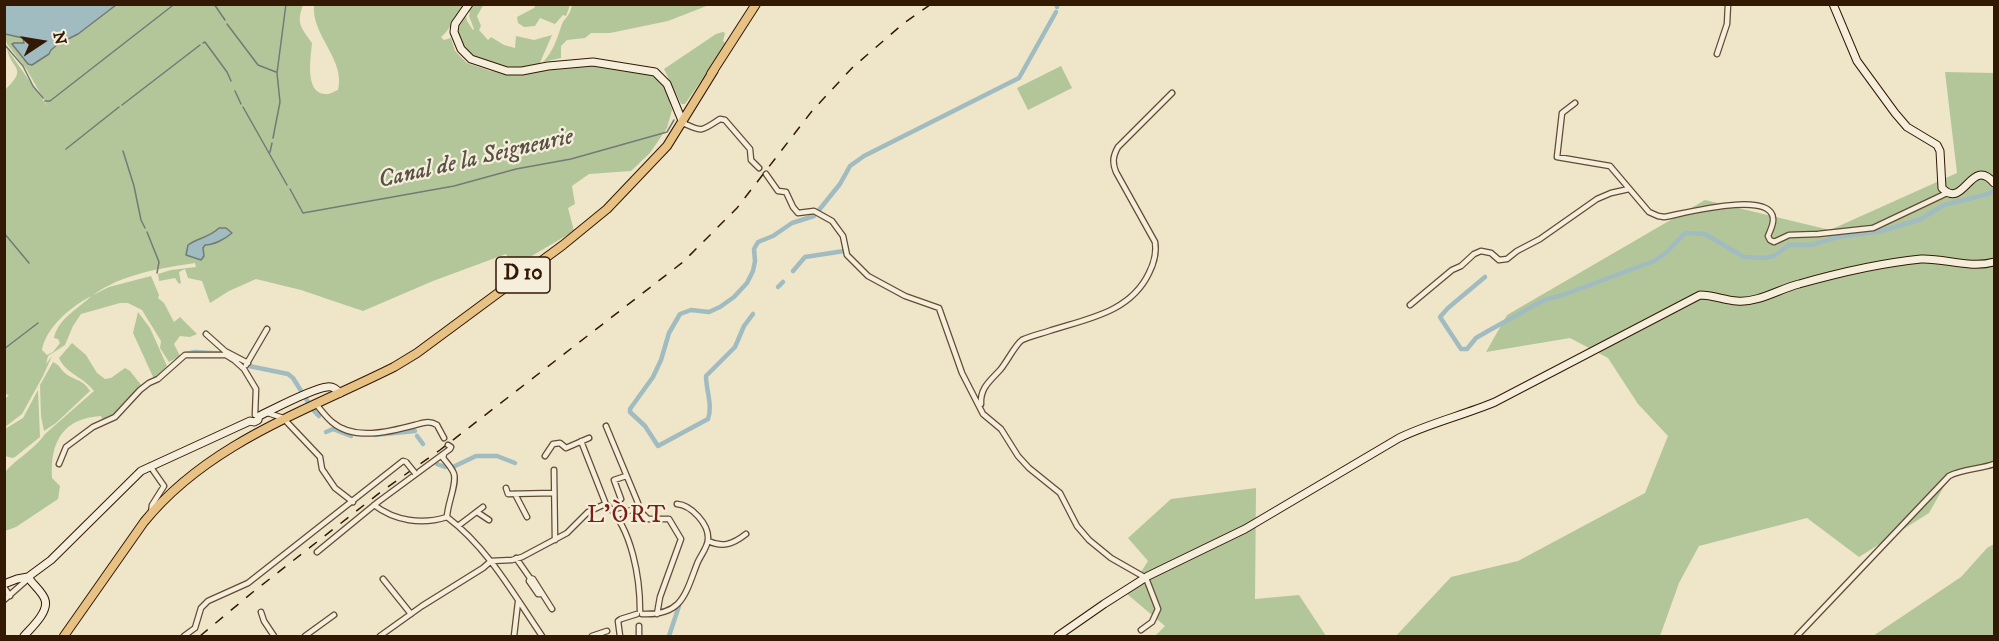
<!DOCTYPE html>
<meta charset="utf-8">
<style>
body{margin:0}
#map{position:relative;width:1999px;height:641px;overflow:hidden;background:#efe5c8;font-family:"IM FELL DW Pica",serif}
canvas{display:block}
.frame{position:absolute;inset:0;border:6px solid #331804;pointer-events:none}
.north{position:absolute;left:12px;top:12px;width:60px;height:60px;-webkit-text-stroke:4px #f5eedb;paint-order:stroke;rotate:78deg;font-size:16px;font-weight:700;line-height:24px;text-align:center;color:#331804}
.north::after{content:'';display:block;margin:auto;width:21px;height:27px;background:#331804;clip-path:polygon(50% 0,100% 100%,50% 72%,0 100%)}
</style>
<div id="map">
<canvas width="1999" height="641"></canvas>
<div class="frame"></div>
<div class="north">N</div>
</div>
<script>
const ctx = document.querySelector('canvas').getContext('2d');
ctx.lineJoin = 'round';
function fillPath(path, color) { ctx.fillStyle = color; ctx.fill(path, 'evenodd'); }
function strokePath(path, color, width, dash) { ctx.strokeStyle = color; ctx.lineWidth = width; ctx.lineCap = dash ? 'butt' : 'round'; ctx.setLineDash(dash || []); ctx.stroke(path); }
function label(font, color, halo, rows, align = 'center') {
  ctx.font = font + ' "IM FELL DW Pica",serif'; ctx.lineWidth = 4.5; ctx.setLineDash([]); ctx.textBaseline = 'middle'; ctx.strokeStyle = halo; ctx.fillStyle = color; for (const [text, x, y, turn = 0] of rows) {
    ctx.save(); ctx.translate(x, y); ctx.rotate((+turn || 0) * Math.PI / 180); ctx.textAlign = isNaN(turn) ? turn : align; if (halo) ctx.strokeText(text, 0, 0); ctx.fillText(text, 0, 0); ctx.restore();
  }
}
fillPath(new Path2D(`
 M136,4L303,5C296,24 301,27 312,43C311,56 304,93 325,94C330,95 334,91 338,90C346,60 311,35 314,5H466C459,13 448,32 441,37L444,40L451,38L455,51L467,63L491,71L524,73L583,63L655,76L665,87L672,110L667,128L650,153L631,171L589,174L572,186L575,204L568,208L574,231L530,257L515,270L506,254L433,281L363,311L301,290L256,279L229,291L210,303L202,281L188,278L185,269L179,272L181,283L179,284L175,278L159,281L158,274L171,270L196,267L195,263C161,268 122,274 93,295L109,287L151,276L159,295L158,298L164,303L174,322L180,317L197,334L190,337L180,336L174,344L180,356L169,362L160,348L161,341L142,310L128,303H120L81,314L73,326L65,345L48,356L46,364L52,356L43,376L22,414L5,427V399L9,395L4,394V91C29,67 12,71 7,49L48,107L27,70L7,44L4,34L23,38L25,43H14L32,65L49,54L51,50L58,44L78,34L116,5ZM91,296C80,308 58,318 54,338L58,339L60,343L53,352L47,355L42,350C46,327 71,307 91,296Z
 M484,4L477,16L481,26L479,30L488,40L491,37L504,45L515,48L516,36L534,40L552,35L539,65L520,68L510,67L477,60L466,54L456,30L457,24L465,11L467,21L473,30L474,29L469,16L470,13L468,9L471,5Z
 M536,4H570V5L566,16L563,15L555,24L540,18L535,26L524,27L518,23L517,17L534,8Z
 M572,5V4L709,5L668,21L610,33H591L585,38L567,40L561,46V58L543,62C554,50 556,41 561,27C564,17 569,19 572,5Z
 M723,32L725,33L723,41L725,43L723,49L685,104H681L664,69L716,34Z
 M1061,66L1072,88L1028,110L1017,88Z
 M1945,72L1994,73V467L1951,474L1929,513L1859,557L1807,518L1699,546L1679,583L1660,636H1396L1451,577L1518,561L1645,493L1668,436L1638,404L1608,358L1570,338L1486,352L1507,315L1705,200L1830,230L1957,173Z
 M138,312L150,328L167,366L154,379L133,333Z
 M72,343L86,355L97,373L105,379L111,378L125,368L130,371L142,386L116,414L103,421L101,416C63,418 50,442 52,478L60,486L58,499L16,527L5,531V472C16,459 36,448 45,434L94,391C84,377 66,374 59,358Z
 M53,362C60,365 60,369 65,373C74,381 82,378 90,391L56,423L44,431L41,416L40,385Z
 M38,390L40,437L15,457L12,458L5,456V429L23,418Z
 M1256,488L1255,599L1299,595L1326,636H1155L1165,626L1127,594L1148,561L1128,538L1171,499Z
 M1994,544V636H1873L1961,577L1987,548Z`), '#b3c69a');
const water = new Path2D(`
 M4,5L5,4L116,5L78,34L58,44L51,50L49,54L32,65L28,64L12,44L14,43H24L23,38L5,34Z
 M219,228H226L232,233C225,239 214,245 205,245L203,248L204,256L201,260L186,255L188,245C198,238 210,237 219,228Z`);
fillPath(water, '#a0bcc1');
strokePath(water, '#747a75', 1.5);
strokePath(new Path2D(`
 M214,4L225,20
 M227,24L258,65L276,72
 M203,43L205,42L227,72L231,81
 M4,44L23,66L33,86L43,98
 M235,91L241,104
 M45,101H50L172,6
 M122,105L200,45
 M243,107L287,185
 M273,138L280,102L277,73L286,4
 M66,149L119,107
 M123,151L134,186L141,220L145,228
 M270,152L272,143
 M290,189L303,213L454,186L516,169L571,159L667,132L674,120
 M147,232L159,262L157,273
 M4,233L29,263
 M4,349L38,323`), '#747a75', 1.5);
strokePath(new Path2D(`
 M1057,7V4
 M819,210L840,184L850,166L864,156L1019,78L1056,12
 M793,271L805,257L844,251
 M1485,277L1448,308L1440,317L1461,349H1467L1476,338L1488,331L1544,300L1563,295L1654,261L1666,253L1685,233L1705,234L1744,257L1764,258L1774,256L1789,245H1811L1838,237L1882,231L1921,219L1944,205L1988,194L1994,190
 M778,287L783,282
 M753,314L744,326L735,347L706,376C706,390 713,406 708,419L658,446L645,426L630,412V409L653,377L661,360L669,333L680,314L691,310L709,312L720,307L734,297L747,283L753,271L755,261L754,249L758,242L773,236L792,223L814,216
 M186,354L195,352L228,354
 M243,363L249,366L288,374L293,378L308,402
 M313,410L319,416
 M326,432L333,429L351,436
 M375,435L415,431
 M417,436L423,444
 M437,464L445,467
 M453,467L476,456H497L515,463
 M669,636L679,606`), '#a0bcc1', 4.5);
const street = new Path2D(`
 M1717,54L1727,24L1728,4
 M1575,103L1562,113L1557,157L1610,166L1649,212L1658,216L1664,217C1682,214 1770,190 1773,218C1774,224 1770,231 1768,236L1770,240L1774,242L1789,235L1818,234L1873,228L1947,193
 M683,123C703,132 700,132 720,119L725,120L750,149L751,160L759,168
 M766,174L778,191L786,192L793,207L798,213L814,211L832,221L843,236L847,255L868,276L905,296L939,308L962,373L983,414L1001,429L1018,456L1029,468L1060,493L1077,526L1089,540L1111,558L1146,578L1158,609L1152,622L1141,630
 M1410,305L1452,270L1461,266L1474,254L1481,251L1491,253L1499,260L1507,259L1517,251L1540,239L1597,199L1611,193L1629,189
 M206,334L225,351L248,363
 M246,365L267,329
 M316,404C321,410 326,417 332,422C354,441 389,432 415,425C423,423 429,420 437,425L444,438
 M981,404C980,388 990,381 1000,370C1007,362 1015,345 1022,340C1030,336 1040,334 1049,331C1086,319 1130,313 1149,273C1154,263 1157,254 1155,242L1116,172C1112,162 1113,156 1118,147L1172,93
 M268,413L286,419
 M284,419L320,457L322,469L335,488L353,502
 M606,426L638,503L637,508L616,515
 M581,441L605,502
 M444,454L443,458C447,463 452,468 454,474C457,484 447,505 447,517
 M545,456L553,444L560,443L566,448L589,438
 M59,464L66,447L93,427L115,417L140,390L149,383L158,379L185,355H226L234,360L244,369L256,389L255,415
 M150,466L164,486L152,505L151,513
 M554,470L555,540
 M506,488L508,494L554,493
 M515,494L527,517
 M621,499L614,480L626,476
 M374,505C395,521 422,525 447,517
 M607,505C632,529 640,578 640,611
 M637,508L648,519H669L681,539L660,597L657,614
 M477,512L489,520
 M447,517C488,548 514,595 542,636
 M458,526L483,507
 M708,541C723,548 733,544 746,534
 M317,552L378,502L450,449L451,447L448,445
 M516,558L530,578L533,579L552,609
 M491,561L512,560L522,557L567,533L588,512L603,505
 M530,578L529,581L538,594H541
 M383,579L411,614
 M4,587L10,596
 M4,600L29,578
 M261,612L264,621L274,636
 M642,614C682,616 685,595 697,564C700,556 708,547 708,539C709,524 691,505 677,504
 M184,636L195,628L201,608L208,601L248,583L403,461L406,462
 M305,636L334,615
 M380,636L422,606L483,568L491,561
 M514,636L518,602
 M592,636L607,631
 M620,636L618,621L621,619L637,614
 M639,636V626
 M1797,636L1949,476C1961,469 1981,469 1994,464`);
const secondary = new Path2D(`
 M469,4L455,24L454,32L461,49L471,59L507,71H522L548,66L593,62L655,72L667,84L683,123
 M1833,4L1857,61L1895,113L1907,127L1937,145L1940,151L1942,188C1964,211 1971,155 1994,183
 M4,584L17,579L28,577L51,560L141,471L250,421L254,422L258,420L259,416C274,409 313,388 327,387C333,386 336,389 340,393
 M24,636C31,628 49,612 45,600C43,592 32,584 28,577
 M1058,636L1104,604L1148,576L1245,529L1399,438C1430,423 1464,415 1495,402L1700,295C1713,295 1724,300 1737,301C1758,303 1779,289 1799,284C1838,273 1880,263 1921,259C1945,258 1970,269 1994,262`);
const primary = new Path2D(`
 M711,74L756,4
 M64,636L144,522C208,443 306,411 394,367L417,353L563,245L607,209L667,146L714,70`);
strokePath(street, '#624b35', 7);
strokePath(secondary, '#331804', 9);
strokePath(primary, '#331804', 10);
strokePath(street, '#f5eedb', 4.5);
strokePath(secondary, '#f5eedb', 7);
strokePath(primary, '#e8c284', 8);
strokePath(new Path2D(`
 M200,636L253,592L382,491L440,450L683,262L737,208L812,111L852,68L904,23L931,4`), '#331804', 1.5, [10, 10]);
const streetBridge = new Path2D(`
 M406,462L415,473`);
strokePath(streetBridge, '#624b35', 7, []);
strokePath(streetBridge, '#f5eedb', 4.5);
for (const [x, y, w] of [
 [523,275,54]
]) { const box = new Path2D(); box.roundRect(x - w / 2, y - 18, w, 36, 4.5); ctx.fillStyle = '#f5eedb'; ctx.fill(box); strokePath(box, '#331804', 1.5); }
label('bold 21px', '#331804', null, [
 ["D 10",523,275]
]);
label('italic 24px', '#595146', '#f5eedb', [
 ["Canal de la Seigneurie",476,160,-13]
]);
ctx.letterSpacing = '1.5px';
label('24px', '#7a1f14', '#f5eedb', [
 ["L'ÒRT",627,517]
]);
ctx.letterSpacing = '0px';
</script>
